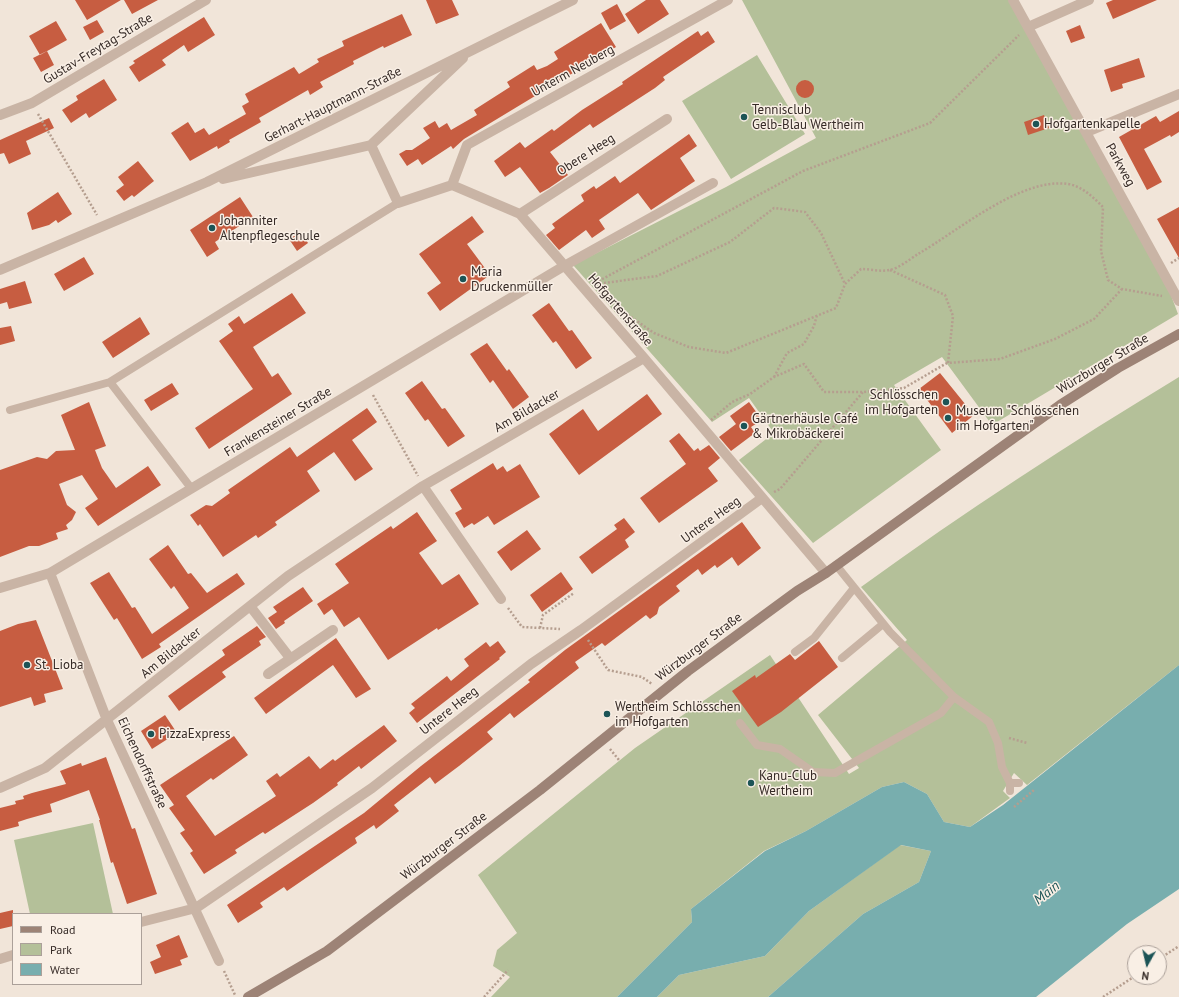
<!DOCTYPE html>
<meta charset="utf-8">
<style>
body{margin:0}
#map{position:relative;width:1179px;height:997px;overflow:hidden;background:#f1e5d9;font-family:"PT Sans",sans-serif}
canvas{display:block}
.legend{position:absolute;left:12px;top:913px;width:130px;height:72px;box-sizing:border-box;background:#f9efe5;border:1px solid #aba099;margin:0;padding:5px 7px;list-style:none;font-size:12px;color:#352a26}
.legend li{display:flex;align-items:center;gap:8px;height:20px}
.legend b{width:20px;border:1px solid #aba099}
.north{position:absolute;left:1127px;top:945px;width:40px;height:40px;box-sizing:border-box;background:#f9efe5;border:1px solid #aba099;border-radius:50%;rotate:188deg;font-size:11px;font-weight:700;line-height:16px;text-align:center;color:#352a26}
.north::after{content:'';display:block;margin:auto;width:14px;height:18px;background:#1c5456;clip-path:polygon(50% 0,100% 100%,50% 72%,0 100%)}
</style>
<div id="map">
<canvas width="1179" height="997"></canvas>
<ul class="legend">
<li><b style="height:5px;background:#9d8376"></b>Road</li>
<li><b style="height:11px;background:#b4c099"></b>Park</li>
<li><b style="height:11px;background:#78aeae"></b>Water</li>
</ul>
<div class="north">N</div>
</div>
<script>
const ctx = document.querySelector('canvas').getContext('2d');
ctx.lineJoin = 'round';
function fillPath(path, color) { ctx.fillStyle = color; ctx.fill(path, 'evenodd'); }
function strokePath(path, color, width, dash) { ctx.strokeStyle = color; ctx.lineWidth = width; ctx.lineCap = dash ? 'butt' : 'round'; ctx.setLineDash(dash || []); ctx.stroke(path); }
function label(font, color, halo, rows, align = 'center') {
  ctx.font = font + ' "PT Sans",sans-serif'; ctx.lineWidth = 3; ctx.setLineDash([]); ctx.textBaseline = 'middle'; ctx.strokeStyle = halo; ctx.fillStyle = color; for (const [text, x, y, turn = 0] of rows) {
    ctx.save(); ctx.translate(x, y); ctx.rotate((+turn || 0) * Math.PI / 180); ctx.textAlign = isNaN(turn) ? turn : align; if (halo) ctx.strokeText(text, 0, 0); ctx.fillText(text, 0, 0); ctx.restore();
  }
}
fillPath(new Path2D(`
 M742,0H1013L1161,268L1178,314L992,425L942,357L894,385L941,450L813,543L739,460L774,433L749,398L712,422L573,265L726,187L816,138Z
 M757,55L805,134L731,179L682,101Z
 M1179,377V665L1027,785L1014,773L1003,791L1010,798L970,827L944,822L927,794L904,782L882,787L806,831L764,851L691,909L692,922L617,997H491L510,977L493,966L497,950L517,933L478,875L635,748L770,655L849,774L859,768L818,715L907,640L861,587C964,512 1070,443 1179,377Z
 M93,823L113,914H30L14,840Z
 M900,845L931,851L919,882L863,914L768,997H657L679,975L765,956L809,911Z`), '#b4c099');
fillPath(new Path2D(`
 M1179,665V889L1127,924L1036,997H768L863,914L919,882L931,851L901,845L809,911L765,956L679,975L657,997H617L692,922L691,909L765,851L806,831L882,787L904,782L927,794L944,822L970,827L1003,805Z`), '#78aeae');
fillPath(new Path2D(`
 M75,0H121L87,20Z
 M124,0H158L132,14Z
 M426,0H452L459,15L436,24Z
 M646,0H660L669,14L638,34L625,14Z
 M1113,0H1157L1113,19L1106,3Z
 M617,4L626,21L610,30L601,13Z
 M402,14L412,35L384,48L383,46L353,61L354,64L320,82L323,87L310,95L308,90L259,118L261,122L229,140L230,142L218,149L217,146L190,161L171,133L188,122L195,133L204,128L209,135L246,114L242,106L249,102L245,94L294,67L299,74L319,62L317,59L344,46L342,41Z
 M204,17L215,35L188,52L184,45L162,60L166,65L139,82L129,67L135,63L133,61Z
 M97,20L104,32L90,40L83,27Z
 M56,21L67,40L40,55L29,36Z
 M601,23L616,47L464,139L453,149L451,146L422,165L418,159L407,166L399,154L406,150H412L430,138L423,128L435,121L439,128L447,123L451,130L477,115L474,110L510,87L507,82L534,65L537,70L547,66L558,59L554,52Z
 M1080,25L1085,38L1071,43L1066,31Z
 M698,31L701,36L708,31L715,42L663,77L665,80L655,88L593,128L590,124L550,152L568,175L549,188L540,193L520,167L505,177L494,161L520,142L525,148L552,129L554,131L582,110L623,84L622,82Z
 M47,51L54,65L41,72L33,58Z
 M1139,58L1145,77L1122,84L1123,88L1111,92L1104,70Z
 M104,79L117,100L89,118L86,113L71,123L62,110L78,100L76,96Z
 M796 89a9 9 0 1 1 18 0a9 9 0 1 1-18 0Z
 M1179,111V132L1171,137L1170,135L1144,149L1162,182L1147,190L1119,137L1156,116L1160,122Z
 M1044,115L1049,128L1028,135L1024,122Z
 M49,118L54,128L26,141L31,154L9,164L4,153L0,154V140Z
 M689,134L697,146L680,158L695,181L651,210L638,193L599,220L605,229L592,238L586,230L559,250L546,235L555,228L552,224L584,201L581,195L594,186L596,189L615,176L620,183Z
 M138,161L154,181L134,197L132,195L124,201L116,191L124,185L118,177Z
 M58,192L72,214L58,223L56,220L49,225L32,230L27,213Z
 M240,197L253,217L215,242L219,249L207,257L190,230Z
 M1179,207V258L1157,219Z
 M472,216L484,232L467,244L490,275L440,311L427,293L441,283L419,254Z
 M301,232L308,243L297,251L289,239Z
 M84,257L94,274L64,291L54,274Z
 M25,281L32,303L9,309L7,302L0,304V289Z
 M292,293L306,313L253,347L272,377L278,373L292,394L209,449L195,428L253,389L219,341L233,331L228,324L239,316L244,324Z
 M549,303L569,331L572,330L592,358L576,369L556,341L553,343L532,315Z
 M140,317L150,334L113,358L102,342Z
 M11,326L15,341L0,345V328Z
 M487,343L507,371L509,369L529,397L513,409L493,380L490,383L470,354Z
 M940,373L974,415L952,433L919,389Z
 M422,381L442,409L445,408L465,436L448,447L428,419L425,421L405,393Z
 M172,383L179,394L151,411L144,400Z
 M647,394L662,414L579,475L549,434L583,409L598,431Z
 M89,402L106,446L95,450L102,468L116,488L148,466L161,485L98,526L85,508L98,499L82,475L59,484L67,505L76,512L72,520L66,525L68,529L56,533L58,539L39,546H29L0,557V470L37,457L47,459L56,451L75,450L61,415Z
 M749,402L762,420L751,427L755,433L731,451L719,437L736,424L730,416Z
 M367,408L377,422L352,440L373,469L355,481L334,452L307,471L320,491L275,522L277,525L258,538L256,535L223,557L200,524L198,526L190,515L206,505L212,506L230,493L228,490L290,447L297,457Z
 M679,433L694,451L698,448L700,451L709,445L720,458L708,468L718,481L659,523L640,498L686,464L669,441Z
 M493,463L497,470L503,466L507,472L520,464L540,497L494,525L488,516L474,525L472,523L464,528L455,513L462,509L450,490Z
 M417,512L437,541L419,553L442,585L459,574L479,604L438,630L437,628L388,660L359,617L344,627L332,609L324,615L317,604L349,583L335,564L391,526L393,529Z
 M624,518L635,532L625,540L629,547L592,574L579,557L617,529L614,525Z
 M742,522L761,548L738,566L732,557L717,568L715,565L702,575L698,569L676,586L680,591L659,607L657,614L650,619L646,615L605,646L602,643L575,662L579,668L514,718L510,713L487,732L493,739L459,766L435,784L430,777L394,805L399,811L376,829L374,825L355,838L357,843L287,891L284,887L260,903L263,907L238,923L227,905L364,813L421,766L530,682L528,680L565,650Z
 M527,530L541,549L511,571L497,552Z
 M168,545L188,574L191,573L207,593L237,573L245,584L159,644L161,647L142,659L117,618L114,620L90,583L109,572L132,608L135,607L152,634L189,608L174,586L171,589L149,559Z
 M561,572L573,589L542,612L530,595Z
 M303,587L313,601L284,621L285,623L276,629L268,618L277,612L273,607Z
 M36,620L63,689L44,694L46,702L34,706L31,697L0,707V631L18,624Z
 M257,626L266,637L259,641L261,645L222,672L226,677L179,711L168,696L225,655L222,650Z
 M336,638L371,689L356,698L333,665L266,714L254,698Z
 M498,641L506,652L499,658L500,659L417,723L409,713L415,708L411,704L447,676L451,681L469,666L464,659L486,642L490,647Z
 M819,641L838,667L781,712L758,727L732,691L755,675L756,678L790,654L795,660Z
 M165,715L177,733L152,749L141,731Z
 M384,725L397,741L361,769L359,766L337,783L338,785L313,803L265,834L263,832L235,850L237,853L204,874L190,853L193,851L180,833L185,830L169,808L174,805L160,785L234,736L248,755L213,780L211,778L186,796L215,836L276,796L266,781L277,773L280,777L309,756L320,769L333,759L335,761Z
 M106,757L132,829L135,828L157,894L127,904L113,862L111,863L99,820H100L89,790L50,804L52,812L27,819L18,822L19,826L0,831V808L16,804L15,801L24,799L23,796L32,793L66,784L60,771L81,763L82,766Z
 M13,910V926L0,929V913Z
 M179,935L188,957L180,960L182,965L155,974L150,962L161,957L156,945Z`), '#c75d41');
strokePath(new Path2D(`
 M38,114L97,215
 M1171,263L1179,258
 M890,270L945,295L953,316L948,363L1000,359L1055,339L1094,319L1122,289
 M595,283L803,171L930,123L1019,35
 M596,284L657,276L730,242L774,208L805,212L821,233L845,284
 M621,310L654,333L689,347L726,353L836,308L845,284L861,269C870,269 880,272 889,270C898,269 910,259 918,254C958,231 1021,177 1068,184C1082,186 1094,198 1103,207L1101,251L1108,280L1122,289L1162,296
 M774,377L787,353L804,344L814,326L817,315
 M373,395L418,476
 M711,420L732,402L750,394L774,377L804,364L824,392H864L904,388L947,363
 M774,492L780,489L863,392
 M508,608L522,627L560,629
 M540,628L543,615L574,593
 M588,640L608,670L642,677L652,684
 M1009,738L1027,743
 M610,749L619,760
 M1014,807L1034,790
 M1159,959L1179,946
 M224,971L235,995
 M484,997L508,970
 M1103,997L1135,976`), '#b59e8f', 2.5, [2, 2]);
strokePath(new Path2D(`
 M10,410L110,382
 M191,488L110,382L398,203
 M795,652L814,638L854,588
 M842,658L883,624
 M954,697L989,722L998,743L1002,767L1010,783V791
 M740,723L757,745L780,749L813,772L835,773L941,713L954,697L890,632L836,565
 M1010,783H1019`), '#c9b4a5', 8);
strokePath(new Path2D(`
 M1013,0L1179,301
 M1028,27L1089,0
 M0,115L32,103L206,0
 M1087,132L1179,94
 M371,145L398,203L452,185L520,214L644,358L826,573
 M223,179L371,145L463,58
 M452,185L467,145L728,0
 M520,214L667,119
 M0,270L207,182L573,0
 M423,486L501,599
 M50,573L107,720L219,961
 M0,588L50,573L564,266L713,183
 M250,606L290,658
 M268,674L333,630
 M0,788L45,768L288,576L423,486L644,358
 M141,922L196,908L372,788L531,664L581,630L762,498
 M0,959L13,955`), '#c9b4a5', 10);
strokePath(new Path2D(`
 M248,997L327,951L540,790L688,671L797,591L826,573L1060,405L1118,368L1179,334`), '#9d8376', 10);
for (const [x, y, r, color] of [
 [744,117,4,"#1c5456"],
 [1036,124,4,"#1c5456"],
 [212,228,4,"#1c5456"],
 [463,279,4,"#1c5456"],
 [946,402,4,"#1c5456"],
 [948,418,4,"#1c5456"],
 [744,426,4,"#1c5456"],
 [27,665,4,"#1c5456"],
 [607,714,4,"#1c5456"],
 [151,734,4,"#1c5456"],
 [751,783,4,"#1c5456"]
]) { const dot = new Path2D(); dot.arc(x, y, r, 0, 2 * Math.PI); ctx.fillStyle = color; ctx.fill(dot); strokePath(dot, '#f9efe5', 1.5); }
label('13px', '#352a26', '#f9efe5', [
 ["Gustav-Freytag-Straße",98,49,-31],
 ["Unterm Neuberg",573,71,-29],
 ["Gerhart-Hauptmann-Straße",333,105,-27],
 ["Obere Heeg",586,155,-33],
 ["Parkweg",1120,165,61],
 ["Hofgartenstraße",620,310,49],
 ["Würzburger Straße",1103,364,-31],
 ["Am Bildacker",527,411,-30],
 ["Frankensteiner Straße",278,422,-31],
 ["Untere Heeg",711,520,-36],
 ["Würzburger Straße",699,647,-37],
 ["Am Bildacker",171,653,-39],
 ["Untere Heeg",449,711,-38],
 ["Eichendorffstraße",142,763,65],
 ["Würzburger Straße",444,846,-37]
]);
label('13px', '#352a26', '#f9efe5', [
 ["Tennisclub",752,110],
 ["Gelb-Blau Wertheim",752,125],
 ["Hofgartenkapelle",1044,124],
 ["Johanniter",220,221],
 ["Altenpflegeschule",220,236],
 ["Maria",471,272],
 ["Druckenmüller",471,287],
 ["Schlösschen",938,395,"right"],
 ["im Hofgarten",938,410,"right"],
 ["Museum \"Schlösschen",956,411],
 ["im Hofgarten\"",956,426],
 ["Gärtnerhäusle Café",752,419],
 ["& Mikrobäckerei",752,434],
 ["St. Lioba",35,665],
 ["Wertheim Schlösschen",615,707],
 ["im Hofgarten",615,722],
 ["PizzaExpress",159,734],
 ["Kanu-Club",759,776],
 ["Wertheim",759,791]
], 'left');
label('italic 14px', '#1c5456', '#f9efe5', [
 ["Main",1047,893,-38]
]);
</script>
